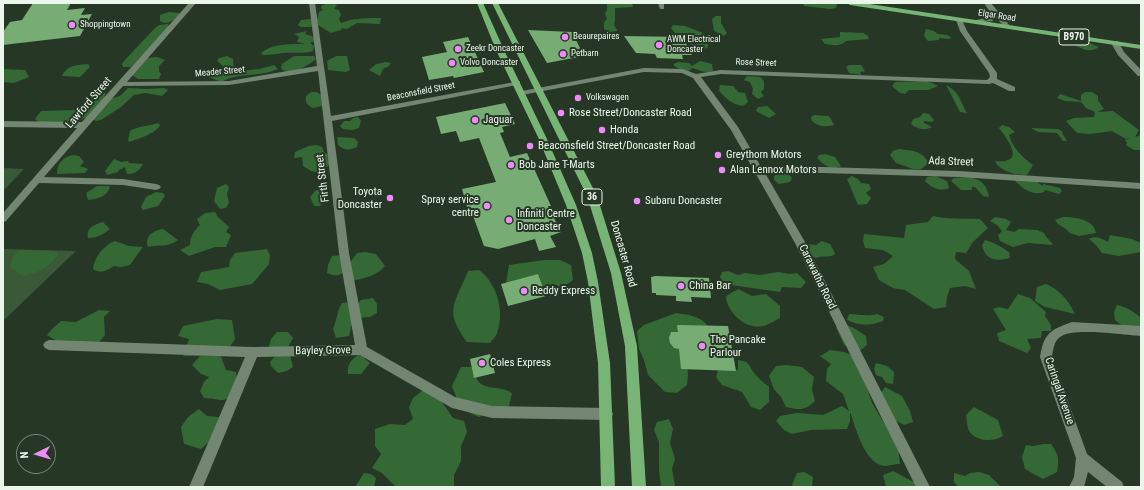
<!DOCTYPE html>
<style>
body{margin:0}
#map{position:relative;width:1144px;height:490px;overflow:hidden;background:#263726;font-family:"Roboto Condensed",sans-serif}
canvas{display:block}
.frame{position:absolute;inset:0;border:4px solid #ecf7ec;pointer-events:none}
.north{position:absolute;left:16px;top:434px;width:40px;height:40px;box-sizing:border-box;background:#263726;border:1px solid #758475;border-radius:50%;rotate:265deg;font-size:11px;font-weight:700;line-height:16px;text-align:center;color:#ecf7ec}
.north::after{content:'';display:block;margin:auto;width:14px;height:18px;background:#ee8bf8;clip-path:polygon(50% 0,100% 100%,50% 72%,0 100%)}
</style>
<div id="map">
<canvas width="1144" height="490"></canvas>
<div class="frame"></div>
<div class="north">N</div>
</div>
<script>
const ctx = document.querySelector('canvas').getContext('2d');
ctx.lineJoin = 'round';
function fillPath(path, color) { ctx.fillStyle = color; ctx.fill(path, 'evenodd'); }
function strokePath(path, color, width, dash) { ctx.strokeStyle = color; ctx.lineWidth = width; ctx.lineCap = dash ? 'butt' : 'round'; ctx.setLineDash(dash || []); ctx.stroke(path); }
function label(font, color, halo, rows, align = 'center') {
  ctx.font = font + ' "Roboto Condensed",sans-serif'; ctx.lineWidth = 4; ctx.setLineDash([]); ctx.textBaseline = 'middle'; ctx.strokeStyle = halo; ctx.fillStyle = color; for (const [text, x, y, turn = 0] of rows) {
    ctx.save(); ctx.translate(x, y); ctx.rotate((+turn || 0) * Math.PI / 180); ctx.textAlign = isNaN(turn) ? turn : align; if (halo) ctx.strokeText(text, 0, 0); ctx.fillText(text, 0, 0); ctx.restore();
  }
}
fillPath(new Path2D(`
 M3,168L24,169L3,191Z
 M3,249L76,251L3,321Z`), '#395938');
fillPath(new Path2D(`
 M332,3L337,5L334,9L339,10L341,15L339,19L341,23C354,18 367,18 381,18L380,24L357,23L347,29L342,28L341,30L331,33L318,25L317,21L311,27H301L298,25L301,20L310,19L317,21L319,12L323,10L321,8L322,5Z
 M607,3H632L633,7L615,8V20L614,25L617,30V31L609,32L604,29V22L607,19L605,14L607,10Z
 M803,3H837L836,8L830,9L804,6Z
 M169,12L180,13C175,20 168,26 160,21V15Z
 M716,16H721V23L727,33L724,36L714,31L712,19Z
 M168,24L169,27L131,67H123L122,64L124,61L154,29L159,25Z
 M673,25L685,26L703,33L699,37V39L704,40L708,44V47L705,49L691,46L684,35L687,33H675L671,28Z
 M926,29L934,31L938,34L947,35L952,38L948,39L939,38V40L928,41L924,36Z
 M307,31L305,34L312,36L315,41L310,43L314,46L313,51C303,54 294,52 283,53C277,54 270,55 263,55L261,53C273,43 290,44 305,44L297,42L299,37L294,34Z
 M840,32L863,33L868,36L869,39L846,41C841,47 832,45 825,44L821,39L840,37Z
 M1067,38L1080,39L1099,47C1087,56 1075,44 1065,39Z
 M227,56L233,59L234,69L231,72L259,69L274,65L278,69C261,77 234,73 222,82L208,77L211,74L222,69L223,66L217,61L219,58Z
 M294,56H314L316,59C307,66 290,78 281,68L282,64Z
 M336,56H347L350,70L346,72L328,70L327,61Z
 M157,57L165,60L159,66V71L161,74L159,79H138L132,75L147,58Z
 M700,61L712,64L713,71C706,74 699,70 692,68L689,71L681,70L674,66V64L678,62L689,63L692,66Z
 M386,62L391,63L389,66L383,69L380,76L369,70L376,64Z
 M88,64L90,67L80,77L62,76C67,65 77,65 88,64Z
 M849,65H861L865,71L860,72L861,75L849,73L846,67Z
 M3,69L25,70L29,77L14,83L3,82Z
 M747,76L760,77L764,81V89L761,92L764,96L758,99L752,94L753,89L750,82L744,80Z
 M925,81L932,83L938,86L928,90H909L905,94L900,93L892,86L895,82Z
 M720,85L733,86L738,92L745,93L748,102L743,106C731,104 727,99 719,91Z
 M946,85C961,93 959,100 967,113L960,112Z
 M128,88L146,89L164,88L168,90L162,96L145,93L134,95L121,107L101,120L96,121L90,118L106,100L120,96Z
 M311,92H317L324,97L322,106L313,108C307,105 305,103 306,96Z
 M1085,92H1092L1098,96V100L1104,109L1097,112L1113,111L1139,130L1135,137L1141,135V150H1134L1126,145L1127,143L1125,140L1131,138L1126,139L1112,131L1090,134L1077,133L1066,121L1074,118L1094,117L1095,112L1086,108L1081,102L1065,101L1057,98L1060,94L1081,101V95Z
 M106,93C104,98 101,106 97,110C82,124 60,125 40,124L35,119L41,111L77,110L95,94Z
 M767,106L776,114L769,118L756,111L758,107Z
 M923,113L929,114L934,120L932,122L924,121V123L932,127C925,131 917,129 911,124L913,119L920,117Z
 M814,115L829,116L834,125C825,127 819,127 812,121L811,117Z
 M358,117L361,121L359,128L352,130L343,129L340,126L344,121H350L353,118Z
 M158,123L160,125C157,133 138,139 129,142L128,140L130,131C139,126 149,126 158,123Z
 M1002,125L1009,127L1015,132L1009,135C1012,147 1023,158 1033,165L1027,175C1018,176 999,171 995,161C1000,161 1004,162 1008,160C1021,155 1004,135 999,128Z
 M1031,128L1058,129L1063,132L1062,133L1067,141H1063L1057,133L1038,132Z
 M337,137L354,138L358,142L357,147C350,150 345,151 338,145Z
 M317,145L322,147L324,152L329,155L330,164L320,173L311,171L303,166L302,157L294,158L295,152L309,146Z
 M899,149C913,151 921,150 929,163L921,169H913L896,163L890,155L893,151Z
 M825,154L835,157L841,166C830,170 825,166 817,158L819,155Z
 M73,155L79,156L84,162L80,166L88,169L85,173L57,174C57,163 63,157 73,155Z
 M114,159L121,162L128,161L129,163L143,164C139,171 135,174 127,174L125,167L119,170L118,172L107,175L105,171Z
 M782,172L788,174L792,178L790,182L779,184L774,180V176Z
 M852,176L858,179L861,183L869,184L871,189L866,193L871,198L867,204L858,205L847,179Z
 M935,176L947,181L949,188C940,192 932,188 925,181L927,177Z
 M1017,176L1037,182L1043,186V184L1060,188L1062,191L1059,194L1045,190L1044,192C1033,196 1023,189 1015,181Z
 M970,177C982,180 987,185 989,197L983,196L975,187H972V190H961L951,181L954,178Z
 M226,184L229,187L227,194L229,203L226,208L220,209L214,201L217,188Z
 M97,186H110C108,197 97,199 88,200L86,193Z
 M316,190H323L327,192L328,198L320,206H314L310,197Z
 M156,192L163,193L165,196L158,206L143,210L141,207L146,197Z
 M215,212L218,217L229,227L226,232L231,235L226,247H215L189,256L180,250L190,245C190,236 194,231 200,225L197,219L205,213Z
 M933,216C948,220 964,218 980,219L988,228L973,242L966,253L956,252L955,259L969,271L976,289L965,286L950,288L947,297L946,307L934,309L905,290L893,288L879,280L873,267L884,264L893,256L883,250L865,248L863,241L864,234L904,238L906,225L928,222Z
 M995,217L1006,219L1011,222L1006,230L1014,232L1019,229L1037,230L1044,233C1046,238 1050,240 1053,245L1028,243L1013,247L1000,241L998,235L1002,231L997,225L990,221Z
 M1063,217C1074,217 1094,219 1096,233L1079,236L1070,233L1066,229L1058,224L1055,220Z
 M103,222L110,229C102,235 97,238 88,238C86,227 94,225 103,222Z
 M163,229L178,240C167,248 161,244 148,247C144,236 154,230 163,229Z
 M1110,235L1132,239L1141,243V252L1119,256L1102,253L1096,245L1089,239C1096,235 1102,239 1108,242Z
 M985,240C993,242 1002,247 1009,252L1010,258C996,262 985,260 982,245Z
 M115,241L129,246L143,247L130,265L121,267L114,266C106,271 101,274 93,269C94,257 104,245 115,241Z
 M822,241L830,244L835,253L834,255C828,258 822,255 816,258L812,256L808,249V244L816,245Z
 M267,249L270,255L269,264L252,284L220,290L208,284L197,282L201,272L229,267L230,260L235,253Z
 M20,250L56,251L58,255C47,269 41,272 23,276L10,267L13,256Z
 M365,252L376,254L385,266C374,278 364,277 350,282L347,267L357,253Z
 M342,255L346,271C339,276 335,277 327,273L328,265L332,256Z
 M544,260H560L571,265L573,280L562,288L554,284L543,286L506,283L509,265Z
 M479,270C497,283 505,312 497,333C496,337 492,340 490,343L467,342C443,310 455,304 468,271Z
 M728,271L738,275L745,273L760,275L778,272L790,274L797,273L806,282L801,288L782,287L780,292L724,284L720,277L722,272Z
 M1046,284C1059,289 1069,301 1075,314L1045,307L1035,301L1037,287Z
 M738,289L752,296L766,294L780,306V318C775,320 769,325 763,326C745,330 727,312 726,296Z
 M1018,294L1030,298L1046,312L1045,316L1051,325V331H1042L1041,338L1027,339L1031,348L1027,353L999,341L997,333L1006,330L993,309L999,307L1008,309Z
 M373,298L377,304V313L370,317L356,318L354,308L361,300Z
 M351,302L352,323L349,336L336,338L333,329C337,320 337,311 342,303Z
 M1117,305C1127,307 1133,311 1141,318V331L1124,327L1115,320L1114,312Z
 M99,310L110,311L104,317L105,335L99,342L58,345L55,340L47,335L52,329L61,321L76,322Z
 M676,313C688,315 699,315 708,326L699,330L687,361L688,376L687,385L677,393L665,392L648,375L644,360L639,349L637,331L644,325Z
 M849,314C859,314 867,317 877,314L884,317L883,321C870,326 860,326 847,320Z
 M217,319L232,320L235,339L229,348L219,351L226,370L236,372L238,387C223,406 224,399 204,398L200,391L204,382L209,377L201,374L192,365L200,356H183L189,339L178,336L183,326Z
 M846,325L854,328L866,336L867,345L861,350L844,345L836,327Z
 M277,332H288L293,338L287,349H268L271,339Z
 M830,350L844,352L857,357L872,403L898,446L900,464C895,464 888,466 884,466C864,463 856,428 850,412V421L847,429L811,430L792,434L784,430L776,421L780,416L797,413L823,415L842,406L849,411L843,394L826,381L827,369L831,364L820,356Z
 M276,355H290L293,367L287,371L278,373L271,366L270,362Z
 M358,355L362,356L370,363L361,374H348C347,365 350,361 358,355Z
 M738,360C750,362 748,364 754,373C758,378 764,383 769,387V402L760,410L751,407L742,392L722,385L716,377L718,370H738Z
 M876,363L887,366L894,372L893,384L886,383L882,377L876,375L874,369Z
 M787,365L802,367L814,377L812,389L815,401C805,411 799,410 786,407L781,397L774,389L769,376L776,366Z
 M461,367H472C479,396 494,382 512,393L509,406L479,417L463,410L457,399L452,386Z
 M885,387L902,396L910,411L913,422L904,425L893,419L880,394Z
 M423,390L442,402L453,418L464,421L467,432L461,446V461L454,475V487H396L382,473L372,468L381,454L375,446V429L390,424L405,425L413,419L409,407L413,398Z
 M974,407L998,420L1003,436C994,442 976,442 969,431C967,427 967,419 966,415Z
 M199,409L207,416L218,417L221,428L213,438L201,449L184,444L181,427L188,417Z
 M669,419L673,429L670,443L675,459L672,469L675,486L661,487L659,470V442L654,430L657,422Z
 M1043,444H1051C1059,455 1059,459 1057,472L1043,479L1025,469L1022,457L1026,445L1033,446Z
 M893,471L923,487H886L883,475Z
 M804,472L813,477L812,487H794L792,485L797,473Z
 M979,472L989,475L1001,487H958L954,482V473L965,476L970,473Z
 M364,473L371,474L376,478L374,487H355Z`), '#346834');
fillPath(new Path2D(`
 M33,3H71L67,10L85,8L81,15L92,14L80,36L3,45V32L10,22L22,20Z
 M528,30L572,32L584,56L547,63Z
 M624,36L683,37L692,55H682L683,59L657,58L655,54L636,53Z
 M468,37L484,72L454,78L453,76L429,80L422,57L447,52L443,42Z
 M505,103L515,124L502,127L504,132L500,133L510,157L527,153L551,206H548L561,232L550,236L556,247L539,251L535,239L498,249L484,246L472,213L469,214L462,189L496,182L479,138L460,142L456,131L441,134L436,117Z
 M538,274L546,296L508,306L501,284Z
 M655,276L709,278L711,298L691,297L692,302L676,301V296L656,295V293H652L651,277Z
 M677,325L728,326L736,371L681,369L679,349L674,348L670,343L669,338L671,332H678Z
 M490,354L495,373L474,378L470,359Z`), '#77ad75');
fillPath(new Path2D(`
 M189,3H196L127,82L229,81L317,66L309,3H315L331,116L520,81V85H517L332,121L349,253L367,347L455,397L492,406L607,408L611,410L613,414L611,418L607,420L492,418L452,408L360,355L257,357L203,487H189L245,357L49,350L45,348L43,345L45,342L49,340L253,347L355,345L339,253L318,71L229,85L123,86L44,177L123,179L156,184L159,185L161,187L159,189L156,190L123,185L39,183L6,221L3,223V213L77,128L3,127V121L82,122Z
 M658,3H664V9H660Z
 M984,3H991L1010,26V28H1006L996,18L992,21L972,23V21L990,17L992,15Z
 M959,18L962,20L967,31L997,73V79L1015,87V91H1009L993,83L989,84L721,74L701,77L738,127L761,167L788,166L959,171L1141,183V189L959,177L788,172L765,173L805,242L930,487H916L795,243L731,130L693,78L682,73L644,72L522,95L518,93L522,91L644,68L683,69L696,74L721,70L987,80L990,77L989,73L960,31L956,20Z
 M1112,41H1118L1124,52L1141,70V76H1138L1118,55L1111,43Z
 M1072,322L1141,326V336C1123,335 1073,327 1060,337C1054,341 1053,350 1052,357L1087,454L1122,482L1124,487H1107L1088,472L1084,487H1069L1074,477L1076,458L1040,357C1044,333 1050,330 1072,322Z`), '#738672');
fillPath(new Path2D(`
 M477,3H483L504,50L546,137L576,205L592,253L598,282L610,363L615,487H601L598,363L588,282L582,253L566,205L538,137L496,50Z
 M492,3H498L597,196L621,273L637,346L646,487H632L625,346L611,273L587,196Z
 M847,3H863L1141,45V49L850,5Z`), '#77b476');
for (const [x, y, r, color] of [
 [72,25,4,"#ee8bf8"],
 [565,37,4,"#ee8bf8"],
 [659,45,4,"#ee8bf8"],
 [458,49,4,"#ee8bf8"],
 [563,54,4,"#ee8bf8"],
 [452,63,4,"#ee8bf8"],
 [578,98,4,"#ee8bf8"],
 [561,113,4,"#ee8bf8"],
 [475,120,4,"#ee8bf8"],
 [602,130,4,"#ee8bf8"],
 [530,146,4,"#ee8bf8"],
 [718,155,4,"#ee8bf8"],
 [511,165,4,"#ee8bf8"],
 [722,170,4,"#ee8bf8"],
 [390,198,4,"#ee8bf8"],
 [637,201,4,"#ee8bf8"],
 [487,206,4,"#ee8bf8"],
 [509,220,4,"#ee8bf8"],
 [681,286,4,"#ee8bf8"],
 [524,291,4,"#ee8bf8"],
 [702,346,4,"#ee8bf8"],
 [482,363,4,"#ee8bf8"]
]) { const dot = new Path2D(); dot.arc(x, y, r, 0, 2 * Math.PI); ctx.fillStyle = color; ctx.fill(dot); strokePath(dot, '#263726', 1.5); }
label('9px', '#ecf7ec', '#263726', [
 ["Elgar Road",997,16,9],
 ["Rose Street",756,63,2],
 ["Meader Street",220,72,-5],
 ["Beaconsfield Street",421,92,-11]
]);
label('9px', '#ecf7ec', '#263726', [
 ["Shoppingtown",80,25],
 ["Beaurepaires",573,37],
 ["AWM Electrical",667,40],
 ["Doncaster",667,50],
 ["Zeekr Doncaster",466,49],
 ["Petbarn",571,54],
 ["Volvo Doncaster",460,63],
 ["Volkswagen",586,98]
], 'left');
for (const [x, y, w] of [
 [1074,37,30],
 [592,197,20]
]) { const box = new Path2D(); box.roundRect(x - w / 2, y - 8, w, 16, 3); ctx.fillStyle = '#263726'; ctx.fill(box); strokePath(box, '#ecf7ec', 1); }
label('bold 10px', '#ecf7ec', null, [
 ["B970",1074,37],
 ["36",592,197]
]);
label('11px', '#ecf7ec', '#263726', [
 ["Lawford Street",89,103,-49],
 ["Ada Street",951,162,2],
 ["Firth Street",323,178,-97],
 ["Doncaster Road",623,254,74],
 ["Carawatha Road",817,277,64],
 ["Bayley Grove",323,351,-1],
 ["Caringal Avenue",1059,391,71]
]);
label('11px', '#ecf7ec', '#263726', [
 ["Rose Street/Doncaster Road",569,113],
 ["Jaguar",483,120],
 ["Honda",610,130],
 ["Beaconsfield Street/Doncaster Road",538,146],
 ["Greythorn Motors",726,155],
 ["Bob Jane T-Marts",519,165],
 ["Alan Lennox Motors",730,170],
 ["Toyota",382,192,"right"],
 ["Doncaster",382,205,"right"],
 ["Spray service",479,200,"right"],
 ["centre",479,213,"right"],
 ["Subaru Doncaster",645,201],
 ["Infiniti Centre",517,214],
 ["Doncaster",517,227],
 ["China Bar",689,286],
 ["Reddy Express",532,291],
 ["The Pancake",710,340],
 ["Parlour",710,353],
 ["Coles Express",490,363]
], 'left');
</script>
